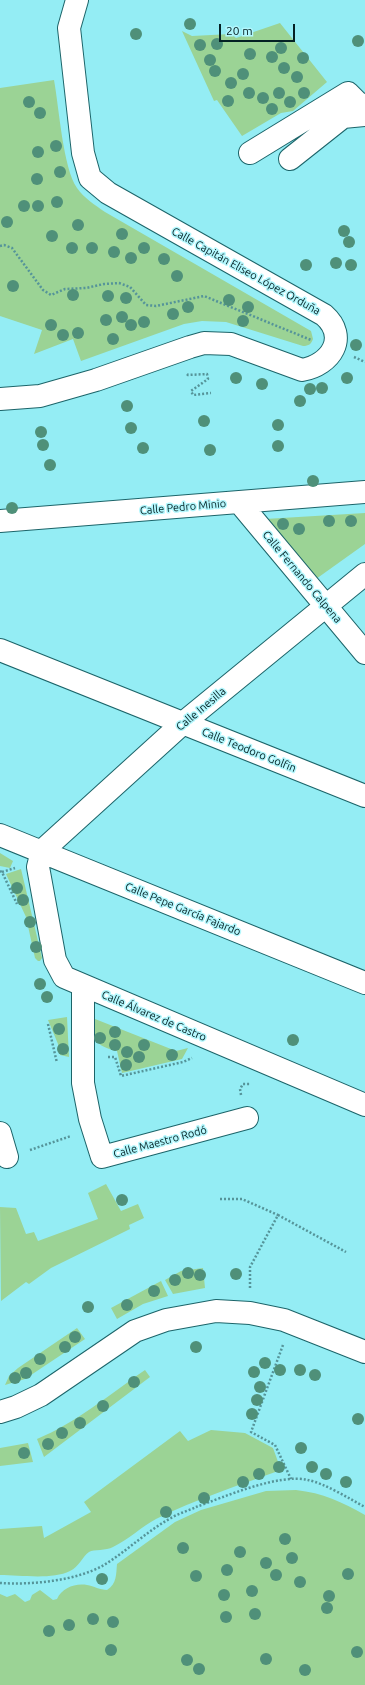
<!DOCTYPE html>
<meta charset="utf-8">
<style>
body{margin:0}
#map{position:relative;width:365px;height:1685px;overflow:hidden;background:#94edf4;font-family:Ubuntu,sans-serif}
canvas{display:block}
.scale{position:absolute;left:219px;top:24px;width:76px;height:18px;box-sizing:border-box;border:2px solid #042124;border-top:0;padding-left:5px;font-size:12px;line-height:14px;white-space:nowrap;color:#042124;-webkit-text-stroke:3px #b2f7fd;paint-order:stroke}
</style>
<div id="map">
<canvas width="365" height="1685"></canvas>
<div class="scale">20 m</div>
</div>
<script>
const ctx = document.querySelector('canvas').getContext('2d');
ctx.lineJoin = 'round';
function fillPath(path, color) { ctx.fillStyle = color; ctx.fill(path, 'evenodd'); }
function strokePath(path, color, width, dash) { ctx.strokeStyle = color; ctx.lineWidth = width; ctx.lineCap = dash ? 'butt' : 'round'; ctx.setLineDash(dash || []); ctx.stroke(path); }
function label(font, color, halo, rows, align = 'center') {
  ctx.font = font + ' Ubuntu,sans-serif'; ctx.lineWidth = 3; ctx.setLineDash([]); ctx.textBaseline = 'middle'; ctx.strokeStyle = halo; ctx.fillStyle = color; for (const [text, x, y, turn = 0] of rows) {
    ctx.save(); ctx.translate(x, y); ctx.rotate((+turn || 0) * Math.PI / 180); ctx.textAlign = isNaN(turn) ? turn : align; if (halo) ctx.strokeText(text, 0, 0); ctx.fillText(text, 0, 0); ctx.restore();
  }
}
fillPath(new Path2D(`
 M280,23L327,82L293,111L281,113L242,136L217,100L214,101L182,31L192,36L231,34L236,38Z
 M54,80C59,107 63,168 77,188C85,199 95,205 105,212L311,331L313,339C311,344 309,346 303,346L226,322L202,321L184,324L81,361L73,339L34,354L42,330L0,316V88Z
 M365,513V544L316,579L265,519Z
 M0,853L13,861L10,868L0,866Z
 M21,869L42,958L40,961H38L35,958L26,917L6,874Z
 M67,1017L69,1057L60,1055L58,1044L48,1020Z
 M90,1017L176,1051L188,1048L182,1059L122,1073L117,1051C94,1046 93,1038 90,1017Z
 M106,1184L121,1211L138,1204L144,1218L129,1225L130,1229L51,1268L29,1284L26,1282L1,1301L0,1207L16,1208L26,1234L34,1232L38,1241L98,1219L88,1193Z
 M203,1268L205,1288L173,1294L165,1280L181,1271Z
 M161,1281L168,1296L143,1304L117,1319L111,1308Z
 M77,1328L85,1339L25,1379L5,1385L9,1376L18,1368Z
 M145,1370L150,1377L44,1457L37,1439C76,1423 110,1394 145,1370Z
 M211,1430L245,1433L273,1448L281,1470C240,1485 196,1499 156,1519C141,1527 128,1540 113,1547C106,1551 94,1549 89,1552C82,1557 79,1567 70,1571C52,1580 20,1575 0,1575V1529L42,1526L44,1538L91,1512L84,1502L180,1431L188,1441Z
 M28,1443L33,1462L0,1466V1448Z
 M296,1490C323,1493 342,1502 365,1515V1685H0V1594L7,1597L15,1594L25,1602L30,1600L32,1595L40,1590L53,1600L57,1599C62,1588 75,1583 87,1585C94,1586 100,1590 107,1590C117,1584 116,1574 117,1564L175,1522L201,1510L266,1491Z`), '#9bd395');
const minor = new Path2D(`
 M250,153L348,93L359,104L365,105
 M290,159L343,117L365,115
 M0,399L40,396L96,380L190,347L204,343L231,344L302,370C331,365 349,337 324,315L108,193L90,178L83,153L69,28L77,0
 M239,502L365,653
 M0,521L365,492
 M0,650L365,796
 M0,835L365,983
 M42,851L38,867L55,960L64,977L365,1105
 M42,851L183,723L365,574
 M83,986V1083L90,1119L102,1157L247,1118
 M0,1133L7,1157
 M0,1412L16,1407L41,1395L135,1331L166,1320L216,1311L250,1313L284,1320L365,1352`);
strokePath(minor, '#1c6469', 24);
strokePath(new Path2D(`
 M0,246L4,245L12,248L43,290L51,295L65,289L86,288L104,284L119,283L130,287L146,305L156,306L204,296L311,340
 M354,357L365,362
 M187,374L188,375L207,374L208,379L191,391L193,395L211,393
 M0,871L2,872L17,904
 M2,872L15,868
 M48,1024L57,1063
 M108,1057H115L121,1076L183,1062L192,1058
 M241,1095L240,1089L243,1084H250
 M30,1150L71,1136
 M220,1199H242L278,1215
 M250,1288V1267L278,1215L346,1252
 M283,1345L251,1432L275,1445L291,1479
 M0,1583C31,1585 76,1581 104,1565C127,1551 147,1531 171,1518C179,1513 188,1511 196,1507C224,1497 279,1473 308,1480C324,1483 350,1499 365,1507`), '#559499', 2.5, [2, 2]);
strokePath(minor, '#fff', 22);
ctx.fillStyle = '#4f9079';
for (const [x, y] of [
 [190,24],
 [136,34],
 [358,41],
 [217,44],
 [200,45],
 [281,48],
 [250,54],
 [272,57],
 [303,58],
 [210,60],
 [284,68],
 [215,71],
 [243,74],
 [297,77],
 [231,83],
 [249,93],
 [279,93],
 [304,93],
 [263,98],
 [228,101],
 [29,102],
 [290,102],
 [272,109],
 [40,113],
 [56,146],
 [38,152],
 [60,172],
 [37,179],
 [57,202],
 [24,206],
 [38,206],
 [7,222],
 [78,225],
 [344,231],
 [122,234],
 [52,236],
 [349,242],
 [72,248],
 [92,248],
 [144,248],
 [114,252],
 [131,258],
 [164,259],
 [336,263],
 [306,265],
 [351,265],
 [177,276],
 [13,286],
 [73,295],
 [108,296],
 [126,298],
 [229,300],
 [188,307],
 [248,307],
 [173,314],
 [122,317],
 [106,320],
 [243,321],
 [144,322],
 [51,325],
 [131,325],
 [78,333],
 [63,335],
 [113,339],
 [356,345],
 [236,378],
 [347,378],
 [262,384],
 [322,388],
 [310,389],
 [300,401],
 [127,406],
 [204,421],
 [278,425],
 [131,428],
 [41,432],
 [43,445],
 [278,446],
 [143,448],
 [210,450],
 [50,465],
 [313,481],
 [12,508],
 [329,521],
 [351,521],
 [283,524],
 [299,529],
 [17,888],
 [23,900],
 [30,922],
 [36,947],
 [40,984],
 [47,997],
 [59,1029],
 [115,1032],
 [100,1038],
 [293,1040],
 [115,1045],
 [144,1045],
 [63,1049],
 [127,1052],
 [172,1055],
 [139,1057],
 [126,1065],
 [122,1200],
 [188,1273],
 [236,1274],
 [200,1275],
 [175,1280],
 [154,1291],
 [127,1305],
 [88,1307],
 [75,1337],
 [65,1347],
 [196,1347],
 [40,1359],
 [265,1363],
 [280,1370],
 [300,1370],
 [254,1372],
 [26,1373],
 [315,1375],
 [15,1378],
 [134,1382],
 [260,1387],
 [257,1400],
 [103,1406],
 [252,1414],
 [358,1419],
 [80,1423],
 [62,1433],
 [48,1444],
 [301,1448],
 [24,1453],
 [279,1467],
 [312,1467],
 [259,1474],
 [326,1474],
 [243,1482],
 [346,1482],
 [204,1498],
 [166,1512],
 [285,1539],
 [183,1548],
 [240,1552],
 [292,1558],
 [266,1563],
 [227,1570],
 [348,1574],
 [276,1575],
 [196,1576],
 [102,1579],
 [300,1582],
 [252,1591],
 [224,1595],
 [329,1596],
 [327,1608],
 [255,1614],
 [226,1617],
 [93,1619],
 [113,1622],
 [69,1625],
 [49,1631],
 [111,1650],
 [357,1652],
 [266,1659],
 [187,1660],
 [199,1669],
 [305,1670]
]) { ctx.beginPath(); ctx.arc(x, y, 6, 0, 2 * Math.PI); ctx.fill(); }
label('11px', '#042124', '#b2f7fd', [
 ["Calle Capitán Eliseo López Orduña",246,271,29],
 ["Calle Pedro Minio",183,507,-5],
 ["Calle Fernando Calpena",302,577,50],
 ["Calle Inesilla",201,709,-40],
 ["Calle Teodoro Golfin",249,750,22],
 ["Calle Pepe García Fajardo",183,909,22],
 ["Calle Álvarez de Castro",154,1016,23],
 ["Calle Maestro Rodó",160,1142,-15]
]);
</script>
